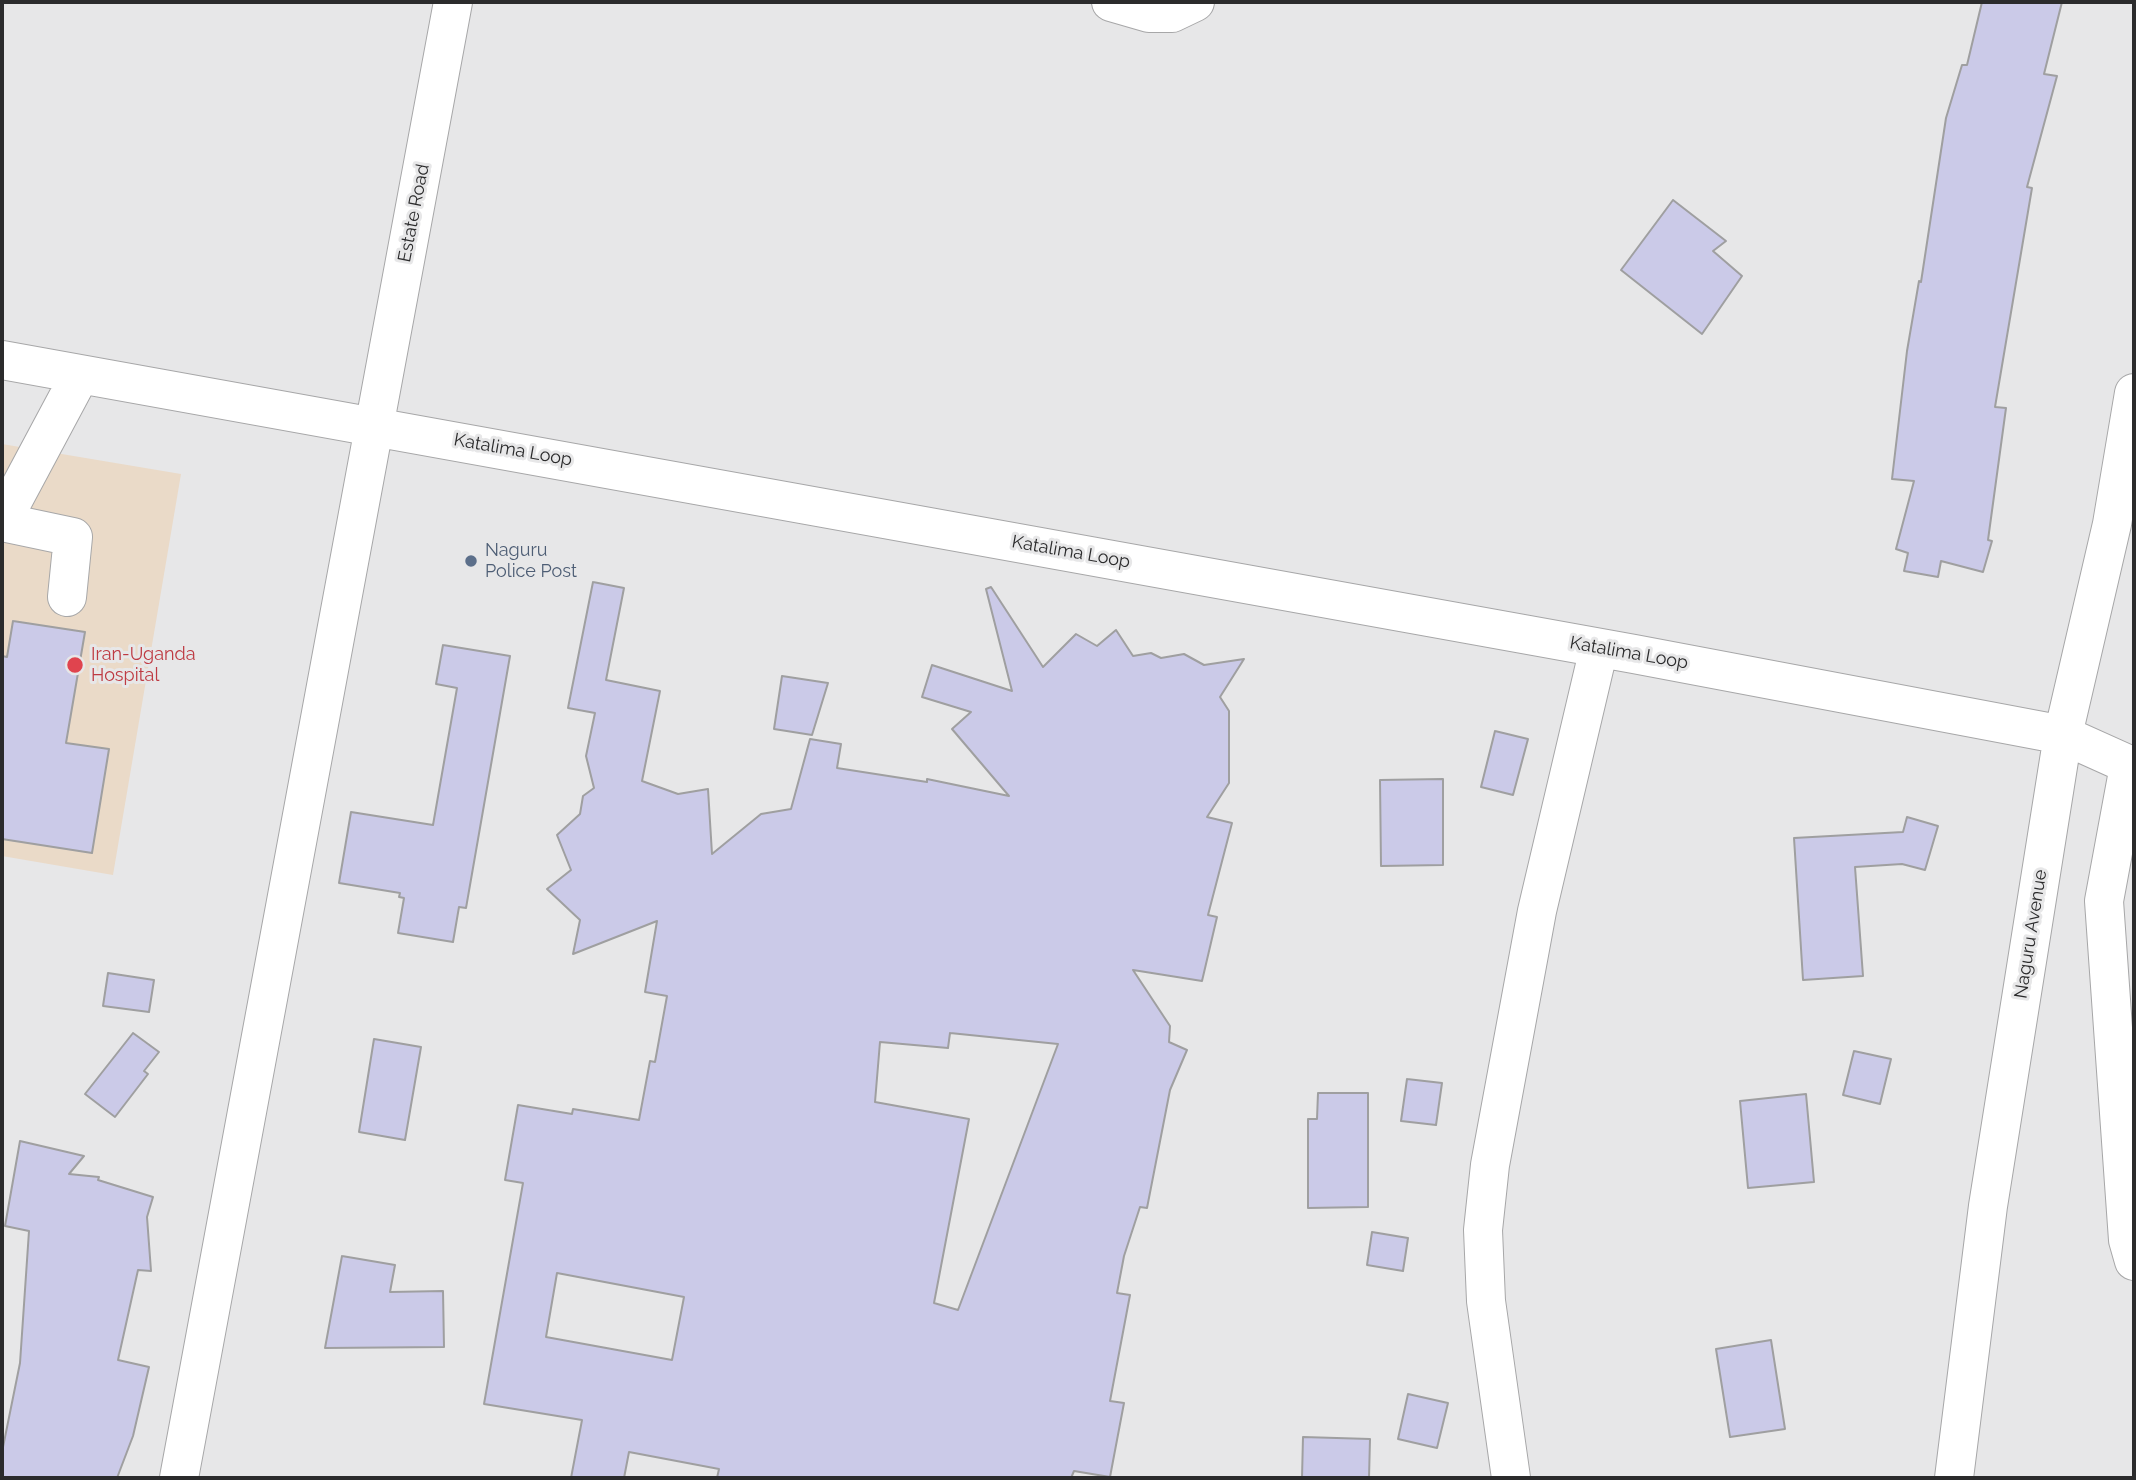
<!DOCTYPE html>
<html>
<head>
<meta charset="utf-8">
<style>
  body { margin:0 }
  #map { position:relative; width:2136px; height:1480px; overflow:hidden; background:#e7e7e8; font-family:Raleway,sans-serif }
  canvas { display:block }
  .frame { position:absolute; inset:0; border:4px solid #2b2b2c; pointer-events:none }
</style>
</head>
<body>
<div id="map">
<canvas width="2136" height="1480"></canvas>
<div class="frame"></div>
</div>
<script>
const ctx = document.querySelector('canvas').getContext('2d');
ctx.lineJoin = 'round';
function fill(path, color) { ctx.fillStyle = color; ctx.fill(path, 'evenodd'); }
const shape = rows => new Path2D(rows.map(r => 'M' + r).join(''));
function trace(path, color, width, dash) { ctx.strokeStyle = color; ctx.lineWidth = width; ctx.lineCap = dash ? 'butt' : 'round'; ctx.setLineDash(dash || []); ctx.stroke(path); }
function drawText(font, color, halo, rows, align = 'center') {
  ctx.font = font + ' Raleway,sans-serif'; ctx.lineWidth = 6; ctx.setLineDash([]); ctx.textBaseline = 'middle'; ctx.strokeStyle = halo; ctx.fillStyle = color; for (const [text, x, y, turn = 0] of rows) {
    ctx.save(); ctx.translate(x, y); ctx.rotate((+turn || 0) * Math.PI / 180); ctx.textAlign = isNaN(turn) ? turn : align; if (halo) ctx.strokeText(text, 0, 0); ctx.fillText(text, 0, 0); ctx.restore();
  }
}
const medical = shape([
  [2,444,181,474,113,875,2,856]
]);
const building = shape([
  [1982,2,2062,2,2044,74,2057,76,2027,187,2032,188,1995,407,2006,408,1988,540,1992,541,1983,572,1941,561,1938,577,1904,571,1908,553,1896,549,1914,481,1892,479,1907,351,1919,281,1921,282,1946,118,1962,65,1967,65,1982,2],
  [1673,200,1726,241,1713,251,1742,276,1702,334,1621,270,1673,200],
  [593,582,624,588,606,680,660,691,642,781,678,794,708,789,712,854,761,814,791,809,810,739,841,744,837,768,927,782,927,779,1009,796,952,729,971,712,922,697,932,665,1012,691,986,589,991,587,1043,667,1076,634,1097,646,1116,630,1133,656,1151,653,1161,658,1184,654,1204,665,1244,659,1220,697,1229,711,1229,783,1207,817,1232,823,1208,915,1217,917,1202,981,1133,970,1170,1026,1169,1042,1187,1050,1170,1090,1147,1208,1140,1207,1124,1256,1117,1293,1130,1295,1110,1401,1124,1403,1110,1477,1074,1471,1071,1478,717,1478,719,1469,629,1452,624,1478,571,1478,582,1420,484,1404,523,1183,505,1180,518,1105,572,1114,573,1109,639,1120,650,1061,655,1062,667,996,645,992,657,921,573,954,580,920,547,889,571,870,557,835,580,814,583,796,594,788,586,756,595,713,568,708,593,582],
  [950,1033,1058,1044,958,1310,934,1303,969,1119,875,1102,880,1042,948,1048,950,1033],
  [557,1273,684,1297,672,1360,546,1337,557,1273],
  [13,621,85,632,66,743,109,749,92,853,2,839,2,656,7,657,13,621],
  [443,645,510,656,466,908,459,907,453,942,398,933,404,898,399,897,400,893,339,883,351,812,433,825,457,688,436,684,443,645],
  [782,676,828,683,812,735,774,729,782,676],
  [1495,731,1528,739,1513,795,1481,787,1495,731],
  [1443,779,1443,865,1381,866,1380,780,1443,779],
  [1907,817,1938,826,1925,870,1902,864,1855,867,1863,976,1803,980,1794,838,1903,832,1907,817],
  [108,973,154,980,149,1012,103,1006,108,973],
  [133,1033,159,1052,144,1071,148,1074,115,1117,85,1094,133,1033],
  [374,1039,421,1047,405,1140,359,1132,374,1039],
  [1854,1051,1891,1059,1880,1104,1843,1095,1854,1051],
  [1407,1079,1442,1083,1436,1125,1401,1121,1407,1079],
  [1318,1093,1368,1093,1368,1207,1308,1208,1308,1119,1317,1119,1318,1093],
  [1806,1094,1814,1182,1748,1188,1740,1101,1806,1094],
  [20,1141,84,1156,69,1174,99,1177,98,1180,153,1197,147,1217,151,1271,138,1270,118,1360,149,1367,133,1436,117,1478,2,1478,2,1452,20,1363,29,1231,5,1226,20,1141],
  [1372,1232,1408,1238,1403,1271,1367,1265,1372,1232],
  [342,1256,395,1265,390,1292,443,1291,444,1347,325,1348,342,1256],
  [1771,1340,1785,1429,1730,1437,1716,1349,1771,1340],
  [1408,1394,1448,1403,1437,1448,1398,1439,1408,1394],
  [1303,1437,1370,1439,1369,1478,1302,1478,1303,1437]
]);
const minor = shape([
  [1111,2,1149,13,1172,13,1195,2],
  [2,360,1634,654,2063,735,2134,767],
  [2,521,80,375],
  [2,522,73,537,67,597],
  [2129,766,2104,901,2128,1240,2134,1261],
  [179,1478,453,2],
  [1511,1478,1486,1301,1483,1230,1490,1165,1537,911,1599,648],
  [1954,1478,1988,1206,2063,735,2112,524,2134,393]
]);
const markers = [
  [471,561,7,"#5c6f8a"],
  [75,665,9,"#e0444e"]
];
const streetNames = [
  ["Estate Road",414,213,-79],
  ["Katalima Loop",513,450,10],
  ["Katalima Loop",1071,552,10],
  ["Katalima Loop",1629,653,10],
  ["Naguru Avenue",2031,934,-81]
];
const serviceNames = [
  ["Naguru",485,551],
  ["Police Post",485,572]
];
const healthNames = [
  ["Iran-Uganda",91,655],
  ["Hospital",91,676]
];
fill(medical, '#eadac8');
fill(building, '#cbcae8');
trace(building, '#9f9fa0', 2);
trace(minor, '#a7a7a8', 40);
trace(minor, '#fff', 38);
for (const [x, y, r, color] of markers) { const dot = new Path2D(); dot.arc(x, y, r, 0, 2 * Math.PI); ctx.fillStyle = color; ctx.fill(dot); trace(dot, '#e7e7e8', 2.5); }
drawText('18px', '#2b2b2c', '#e7e7e8', streetNames);
drawText('18px', '#4e5e75', '#e7e7e8', serviceNames, 'left');
drawText('18px', '#be3a42', '#e7e7e8', healthNames, 'left');
</script>
</body>
</html>
